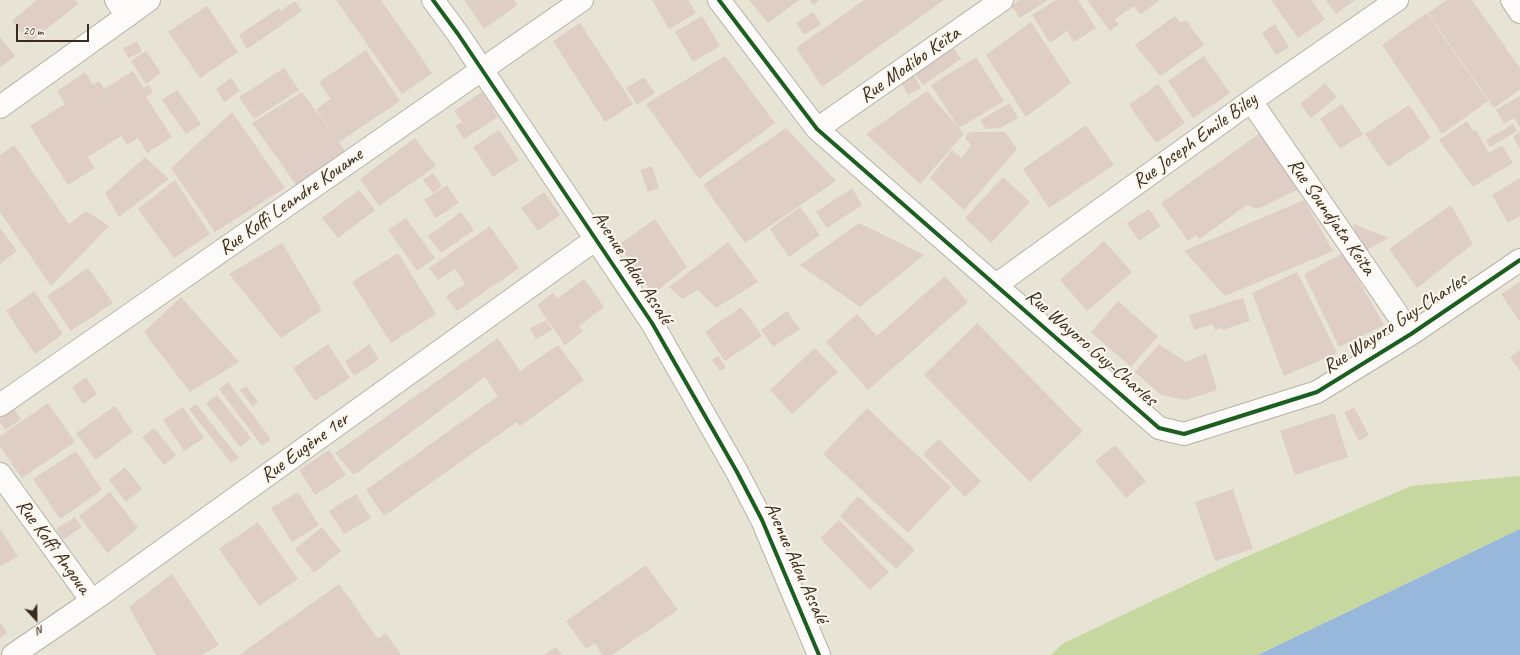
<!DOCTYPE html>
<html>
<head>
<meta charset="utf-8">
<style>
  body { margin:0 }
  #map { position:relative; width:1520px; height:655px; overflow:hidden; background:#e8e4d5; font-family:Caveat,sans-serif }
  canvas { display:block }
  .north { position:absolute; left:16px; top:599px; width:40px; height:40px; -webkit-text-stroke:3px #fbf7ec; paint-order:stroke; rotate:158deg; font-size:11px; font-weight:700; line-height:16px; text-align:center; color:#3b2a1e }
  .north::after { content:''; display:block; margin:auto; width:14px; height:18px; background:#3b2a1e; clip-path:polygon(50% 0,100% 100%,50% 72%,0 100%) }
  .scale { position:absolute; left:16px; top:24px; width:73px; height:18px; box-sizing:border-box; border:2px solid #3b2a1e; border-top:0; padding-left:5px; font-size:12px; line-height:14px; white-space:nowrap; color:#3b2a1e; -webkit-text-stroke:3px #fbf7ec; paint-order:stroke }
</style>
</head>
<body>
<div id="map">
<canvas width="1520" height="655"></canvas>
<div class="north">N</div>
<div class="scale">20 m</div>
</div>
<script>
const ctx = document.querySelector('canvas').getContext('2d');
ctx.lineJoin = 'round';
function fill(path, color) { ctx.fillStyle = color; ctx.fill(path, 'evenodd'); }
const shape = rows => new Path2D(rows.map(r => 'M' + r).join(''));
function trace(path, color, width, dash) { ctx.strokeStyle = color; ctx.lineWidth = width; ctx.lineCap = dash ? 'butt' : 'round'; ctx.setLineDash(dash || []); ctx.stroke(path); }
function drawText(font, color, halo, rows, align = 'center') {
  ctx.font = font + ' Caveat,sans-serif'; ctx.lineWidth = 4; ctx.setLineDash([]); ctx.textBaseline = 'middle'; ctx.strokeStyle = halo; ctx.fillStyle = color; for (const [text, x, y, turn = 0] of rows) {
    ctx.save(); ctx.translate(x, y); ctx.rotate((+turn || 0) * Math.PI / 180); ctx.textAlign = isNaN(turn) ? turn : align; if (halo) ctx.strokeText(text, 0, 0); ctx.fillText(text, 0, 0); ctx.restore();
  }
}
const green = shape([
  [1520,476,1520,529,1258,655,1051,655,1062,644,1234,562,1411,486]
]);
const water = shape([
  [1520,529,1520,655,1258,655]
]);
const building = shape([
  [37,0,75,0,78,4,29,43,12,21],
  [336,0,381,0,432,73,402,94],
  [464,0,514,0,517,5,484,29],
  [652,0,688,0,696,13,669,29],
  [749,0,799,0,768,23],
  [810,0,820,0,813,5],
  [864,0,944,0,822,87,796,48],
  [1020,0,1048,0,1020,18,1011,6],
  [1056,0,1078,0,1096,28,1074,42,1067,31,1050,43,1032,15],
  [1087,0,1160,0,1140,15,1134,6,1115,19,1119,24,1110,31],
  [1271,0,1311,0,1325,19,1298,38],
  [1326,0,1355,0,1336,14],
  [1447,0,1472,0,1520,68,1520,90,1494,108,1428,13],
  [295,1,302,11,247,49,239,35,279,8,281,11],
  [207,6,238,52,200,78,168,32],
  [813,12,821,24,804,35,796,23],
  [1427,13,1488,101,1442,134,1382,45],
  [702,16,720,46,693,62,675,32],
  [1175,16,1181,23,1186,20,1204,45,1160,76,1135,45],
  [1031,22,1071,83,1026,117,986,55],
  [580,23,633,104,605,122,553,41],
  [1275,24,1289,47,1276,55,1262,33],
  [0,37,15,56,0,68],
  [137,41,142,52,128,58,123,48],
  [952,46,961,59,923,85,914,72],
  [366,50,400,101,339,142,348,156,299,189,252,123,302,92,335,137,316,109,331,99,319,82],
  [146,51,161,73,146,84,131,61],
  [725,56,775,123,699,179,646,104],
  [1204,56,1230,93,1193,118,1168,81],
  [976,57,1004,101,959,128,931,85],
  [284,68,299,90,254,119,239,97],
  [133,71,144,88,149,85,153,92,146,97,172,137,147,153,138,138,127,145,121,136,88,157,95,168,68,185,30,126,65,104,57,91,85,72,93,85,99,81,104,89],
  [914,75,921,88,908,95,901,82],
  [644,77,655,93,637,105,626,88],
  [231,78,240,91,224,102,216,89],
  [1325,83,1337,97,1311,118,1300,104],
  [1158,84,1185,123,1156,143,1129,105],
  [177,90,201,124,186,134,162,100],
  [927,91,964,134,920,184,866,134],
  [482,92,498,117,464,139,455,126,462,122,454,111],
  [1520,96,1520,127,1514,118,1504,124,1496,110],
  [1010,103,1018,118,1000,128,986,129,980,120],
  [1342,104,1363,134,1340,149,1320,119],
  [1409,105,1431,138,1388,167,1365,134],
  [232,112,285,188,215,232,171,168],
  [1467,121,1473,131,1476,130,1489,153,1502,145,1513,163,1473,187,1439,140],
  [1513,124,1517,131,1490,147,1486,140],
  [1086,125,1114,165,1049,208,1023,169],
  [786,128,836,181,745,243,703,185],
  [499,130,519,160,493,177,473,147],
  [970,132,1005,132,1017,149,964,210,930,178,952,150,962,158,971,145,965,138],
  [1520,132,1520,149,1513,137],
  [1259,134,1301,188,1257,209,1247,205,1199,239,1196,235,1188,241,1161,203],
  [415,138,436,166,379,206,360,179],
  [14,145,69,224,86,211,109,226,51,286,0,212,0,155],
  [145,157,169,179,119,217,105,193],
  [652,166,659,188,648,192,640,170],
  [433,173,442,186,433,193,423,180],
  [1003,177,1030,202,991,243,965,218],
  [1520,178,1520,216,1508,223,1492,195],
  [175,180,210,234,174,258,138,209],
  [447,185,459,203,436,218,424,200],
  [852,188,862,205,827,228,816,212],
  [359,190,375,210,338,238,322,218],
  [544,192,560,215,538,231,521,208],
  [1304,200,1333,251,1225,296,1184,251],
  [1451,205,1473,244,1417,288,1389,249],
  [800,207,820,235,789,257,770,229],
  [1149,209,1161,226,1139,241,1127,223],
  [461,212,474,230,441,253,428,236],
  [406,218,435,258,417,271,388,230],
  [655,219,687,267,653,294,619,245],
  [859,223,924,255,860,307,800,265],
  [1353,224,1389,238,1362,252],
  [490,226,519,268,457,311,446,296,465,284,455,269,438,280,429,268],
  [0,228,17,251,0,264],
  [1104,241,1132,272,1087,311,1060,280],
  [728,242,758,282,716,308,698,290,682,299,669,287],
  [282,243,322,310,281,338,229,274],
  [398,253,436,314,391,343,352,282],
  [1343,253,1384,325,1339,347,1304,274],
  [88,268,113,303,71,331,47,296],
  [1297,272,1337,353,1284,376,1252,293],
  [945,276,968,302,868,390,826,342,857,314,877,336],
  [584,279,604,307,579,326,583,331,565,345,537,305,553,293,557,299],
  [1520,282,1520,322,1501,294],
  [34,291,63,334,35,354,6,311],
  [181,297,239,362,190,392,144,332],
  [1243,298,1250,321,1222,330,1221,328,1215,330,1213,324,1194,330,1189,315],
  [1118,301,1158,336,1131,367,1091,332],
  [741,307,762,336,725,361,705,332],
  [787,311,800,329,773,347,761,330],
  [547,320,552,330,536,339,530,328],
  [977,323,1083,431,1030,482,924,375],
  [498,338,520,371,558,345,584,380,520,426,517,422,384,516,366,490,498,396,485,377,354,475,335,453],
  [328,344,350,378,315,401,293,368],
  [369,344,379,359,354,376,345,361],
  [1159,344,1186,362,1206,353,1217,390,1186,400,1161,395,1135,372],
  [815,348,838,372,792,414,770,390],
  [1520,350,1520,371,1510,357],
  [718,356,726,368,720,371,712,360],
  [86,377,97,394,83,404,72,387],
  [228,382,271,439,262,446,219,389],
  [246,386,258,402,253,407,240,390],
  [217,395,251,438,240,447,206,403],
  [48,403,75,442,22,478,0,447,0,436],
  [196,404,239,458,231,463,189,409],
  [115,406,133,432,95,460,76,433],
  [183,407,204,438,184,451,163,420],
  [1354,407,1369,435,1359,441,1344,412],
  [867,408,951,487,908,533,823,454],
  [14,409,21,419,5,430,0,422,0,418],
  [1334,413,1348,457,1295,475,1280,431],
  [154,428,176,455,164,465,142,437],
  [939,439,981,481,965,497,923,454],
  [1115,445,1146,481,1126,498,1095,461],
  [329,450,346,475,315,495,299,470],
  [76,451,102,490,60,519,33,479],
  [125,467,142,489,126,502,109,480],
  [1233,489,1253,549,1215,561,1195,502],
  [110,492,138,528,107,553,79,516],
  [298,492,319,525,292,542,271,508],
  [356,494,371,518,344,534,329,511],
  [858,496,915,550,896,569,840,516],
  [75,517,82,527,63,540,56,529],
  [839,520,889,572,870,590,820,538],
  [258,522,298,579,259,606,219,549],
  [322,527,341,551,314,573,295,549],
  [0,529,18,556,0,567],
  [646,565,678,610,612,655,602,655,595,643,586,649,566,621],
  [172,574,219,645,202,655,156,655,129,607],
  [339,584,378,639,386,633,401,655,239,655],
  [0,622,7,633,0,638],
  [556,647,562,655,544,655]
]);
const minor = shape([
  [116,0,127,16],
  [719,0,817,129,1159,428,1184,434,1317,392,1411,334,1520,260],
  [1512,0,1520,12],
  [1251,101,1411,334],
  [817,129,1002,0],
  [996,285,1251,101,1397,0],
  [0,405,582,0],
  [0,474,92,601],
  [13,655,92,601,596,239]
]);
const tertiary = shape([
  [433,0,458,34,652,323,737,472,762,520,819,655],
  [0,107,149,0]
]);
const cycleway = shape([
  [433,0,458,34,652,323,737,472,762,520,819,655],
  [719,0,817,129,1159,428,1184,434,1317,392,1411,334,1520,260]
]);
const streetNames = [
  ["Rue Modibo Keïta",910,65,-35],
  ["Rue Joseph Emile Biley",1195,141,-36],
  ["Rue Koffi Leandre Kouame",291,202,-35],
  ["Rue Soundjata Keïta",1331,217,55],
  ["Avenue Adou Assalé",632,268,57],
  ["Rue Wayoro Guy-Charles",1395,324,-33],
  ["Rue Wayoro Guy-Charles",1091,348,41],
  ["Rue Eugène 1er",305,448,-36],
  ["Rue Koffi Angoua",53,547,54],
  ["Avenue Adou Assalé",796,563,66]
];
fill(green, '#c6d7a0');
fill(water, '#97b7db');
fill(building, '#decec5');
trace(minor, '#b5b1a6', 24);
trace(tertiary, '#b5b1a6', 24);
trace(minor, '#fcfbf9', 22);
trace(tertiary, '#fcfbf9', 22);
trace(cycleway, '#1b5e20', 4);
drawText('20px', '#3b2a1e', '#fbf7ec', streetNames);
</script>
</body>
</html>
